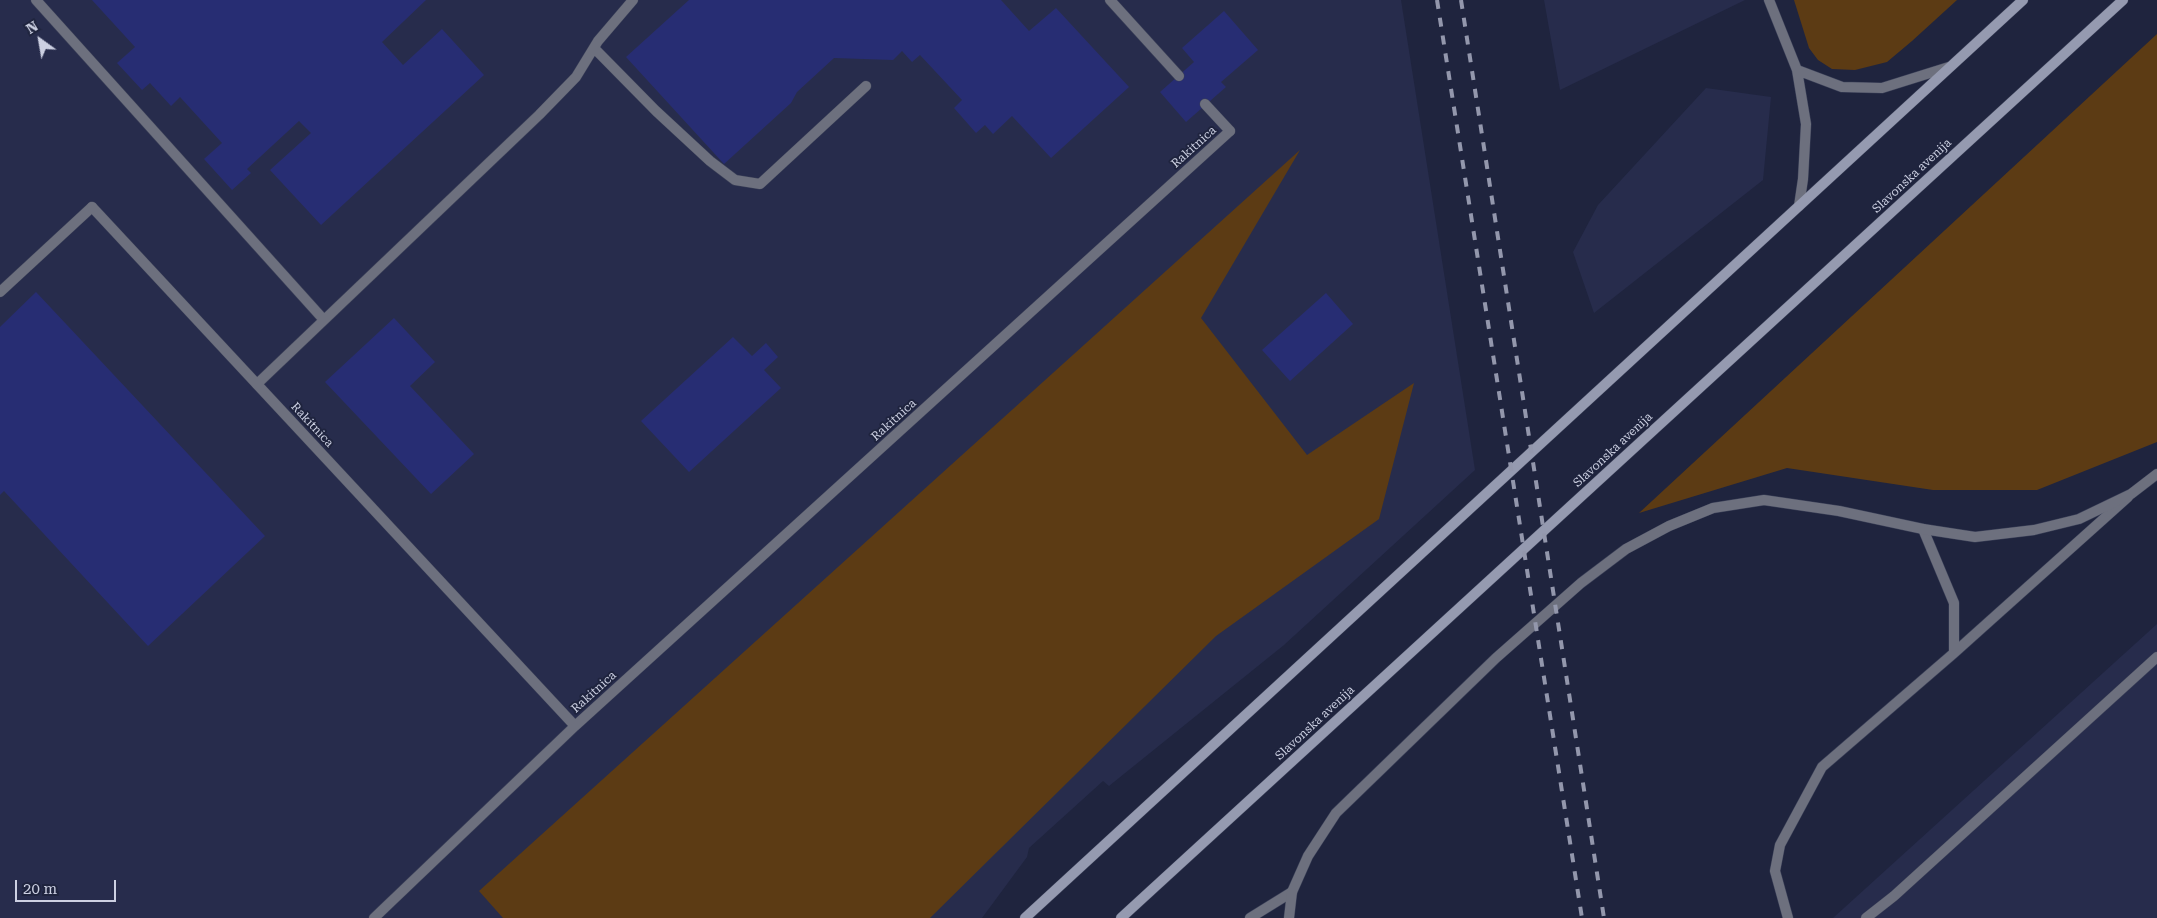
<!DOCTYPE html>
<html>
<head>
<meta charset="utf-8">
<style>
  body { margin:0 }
  #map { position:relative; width:2157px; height:918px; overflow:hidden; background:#1f243e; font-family:"Roboto Serif",serif }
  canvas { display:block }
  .north { position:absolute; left:15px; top:15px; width:50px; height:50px; -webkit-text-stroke:4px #1f243e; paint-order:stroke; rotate:328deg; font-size:14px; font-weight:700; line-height:20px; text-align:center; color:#ccd0e2 }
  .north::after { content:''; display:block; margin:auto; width:18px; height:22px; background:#ccd0e2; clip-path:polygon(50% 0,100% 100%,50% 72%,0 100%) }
  .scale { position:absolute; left:15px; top:880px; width:101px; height:22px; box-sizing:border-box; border:2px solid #ccd0e2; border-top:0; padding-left:6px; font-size:15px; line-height:18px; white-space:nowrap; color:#ccd0e2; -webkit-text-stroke:4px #1f243e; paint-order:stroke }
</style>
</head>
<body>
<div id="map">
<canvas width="2157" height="918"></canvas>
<div class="north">N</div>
<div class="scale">20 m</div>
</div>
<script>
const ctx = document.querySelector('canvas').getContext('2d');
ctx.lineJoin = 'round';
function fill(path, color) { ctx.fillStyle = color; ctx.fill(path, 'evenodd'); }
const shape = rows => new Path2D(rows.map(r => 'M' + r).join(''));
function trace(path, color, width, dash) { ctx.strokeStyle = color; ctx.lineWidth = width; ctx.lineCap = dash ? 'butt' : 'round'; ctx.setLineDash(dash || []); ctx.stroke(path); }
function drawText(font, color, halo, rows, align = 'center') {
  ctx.font = font + ' "Roboto Serif",serif'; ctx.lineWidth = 4; ctx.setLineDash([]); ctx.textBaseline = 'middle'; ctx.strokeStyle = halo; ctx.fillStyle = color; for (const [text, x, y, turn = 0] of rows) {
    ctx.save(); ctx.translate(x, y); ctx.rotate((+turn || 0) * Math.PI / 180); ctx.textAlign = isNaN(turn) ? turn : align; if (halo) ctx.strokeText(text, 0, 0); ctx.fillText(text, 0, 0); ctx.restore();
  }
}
const built = shape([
  [0,0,1401,0,1475,470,1284,645,1109,786,1103,781,1029,848,1027,857,982,918,0,918],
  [1544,0,1745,0,1560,90],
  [1706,88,1771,97,1763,180,1594,313,1573,252,1598,205],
  [2157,624,2157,918,1833,918]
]);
const green = shape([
  [1794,0,1957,0,1912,41,1887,62,1855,70,1832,69,1818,60,1809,48],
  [2157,34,2157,442,2037,490,1933,490,1787,468,1639,513],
  [1300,150,1201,318,1307,455,1414,383,1379,519,1216,636,930,918,503,918,479,891]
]);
const building = shape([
  [92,0,426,0,382,42,403,65,442,29,484,75,321,225,270,170,311,133,299,121,247,169,251,173,232,190,204,159,222,143,180,97,171,106,150,83,142,90,117,63,135,47],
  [689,0,1001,0,1029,31,1056,8,1129,87,1051,158,1012,116,993,134,985,125,976,133,954,108,962,100,920,55,912,62,902,51,893,60,834,58,797,92,791,103,724,164,626,57],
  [1224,11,1258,50,1221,82,1226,87,1186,122,1160,92,1194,62,1182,48],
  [36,292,265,536,148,646,4,491,0,495,0,327],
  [1326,293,1353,324,1290,381,1262,350],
  [394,318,435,362,410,386,474,454,431,494,325,382],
  [733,337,752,356,766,343,778,357,764,370,781,388,689,472,641,421]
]);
const service = shape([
  [36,0,324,320],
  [1110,0,1179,76],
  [594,48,656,111,710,161,735,180,760,184,866,86],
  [1205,104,1230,131],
  [0,292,92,207],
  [257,384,539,115,576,77,598,41,633,0],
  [1923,529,1954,603,1954,653],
  [1250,918,1292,892],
  [1788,918,1775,871,1780,845,1822,767,1954,653,2128,497],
  [1866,918,1894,896,2157,657]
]);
const minor = shape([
  [1769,0,1797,70,1806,124,1803,179,1799,206],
  [1797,70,1842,87,1882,88,1949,67],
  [92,207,575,726],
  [374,918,575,726,1230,131]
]);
const tertiary = shape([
  [1289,918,1292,892,1308,856,1336,813,1496,658,1581,583,1626,549,1669,526,1713,508,1764,500,1839,511,1923,529,1975,537,2034,530,2079,519,2131,494,2157,474]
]);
const secondary = shape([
  [1025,918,2023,0],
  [1121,918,2123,0]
]);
const rail = shape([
  [1437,0,1582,918],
  [1461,0,1604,918]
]);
const streetNames = [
  ["Rakitnica",1194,147,-42],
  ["Slavonska avenija",1912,176,-43],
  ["Rakitnica",894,420,-42],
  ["Rakitnica",312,425,47],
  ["Slavonska avenija",1613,450,-43],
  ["Rakitnica",594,692,-42],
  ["Slavonska avenija",1315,723,-43]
];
fill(built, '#272c4c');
fill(green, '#5c3b14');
fill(building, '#272d73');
trace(service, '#3b4058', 11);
trace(minor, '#3b4058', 11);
trace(tertiary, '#3b4058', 11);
trace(secondary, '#3b4058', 11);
trace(service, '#6d707e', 10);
trace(minor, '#6d707e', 10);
trace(tertiary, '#6d707e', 10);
trace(secondary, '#959ab0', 10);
trace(rail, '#9397ac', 4, [9, 9]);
drawText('12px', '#ccd0e2', '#1f243e', streetNames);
</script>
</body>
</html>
